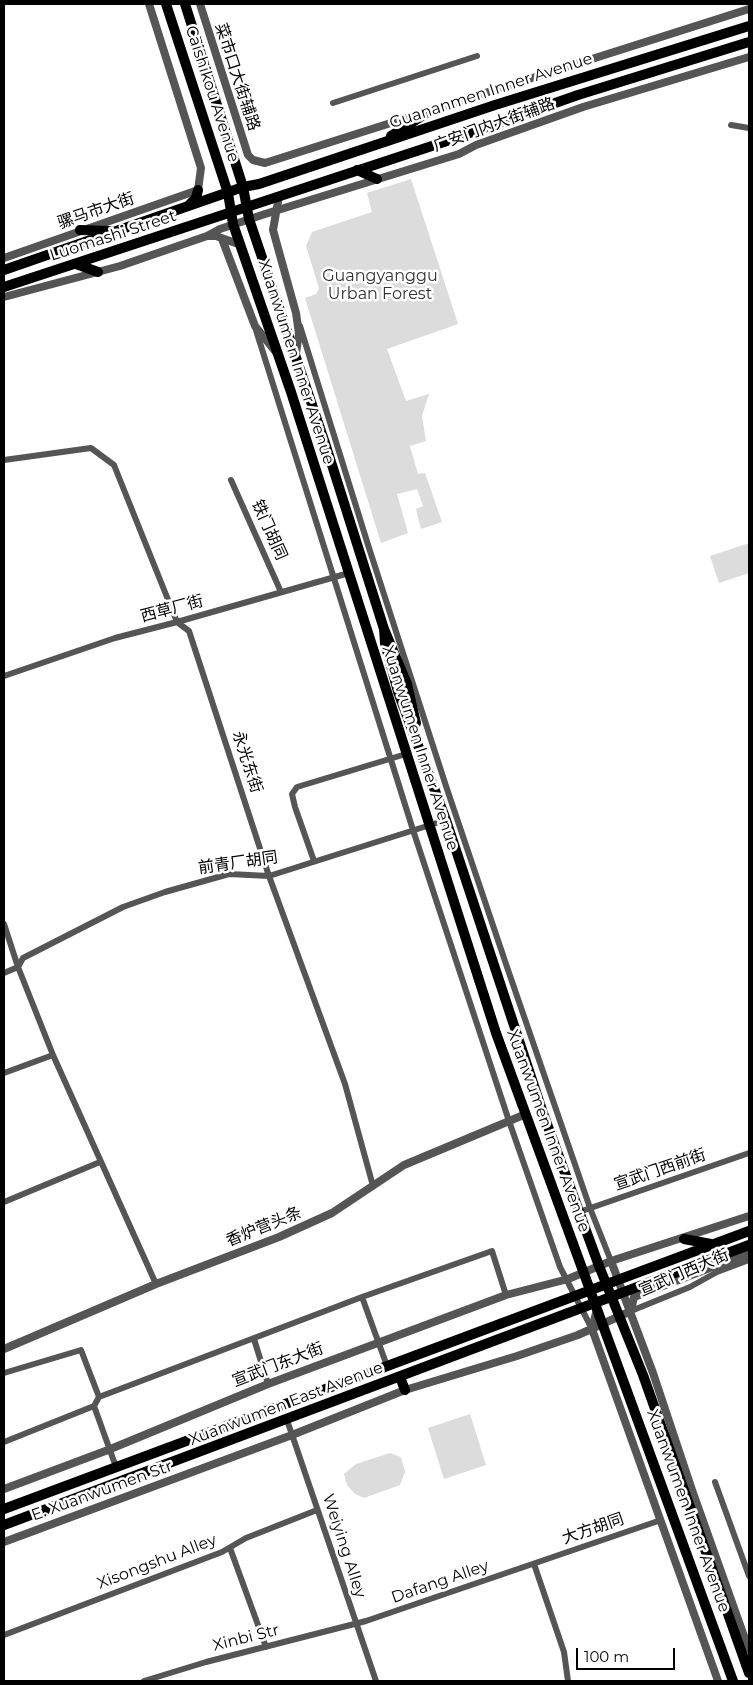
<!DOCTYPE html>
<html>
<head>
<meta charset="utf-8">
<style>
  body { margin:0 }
  #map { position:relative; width:753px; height:1685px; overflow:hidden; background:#fff; font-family:Montserrat,sans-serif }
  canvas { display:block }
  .frame { position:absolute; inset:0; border:5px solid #000; pointer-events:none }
  .scale { position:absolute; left:576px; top:1648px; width:99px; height:22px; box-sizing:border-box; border:2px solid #000; border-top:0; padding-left:6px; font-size:15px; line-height:18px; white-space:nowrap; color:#000; -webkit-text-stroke:4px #fff; paint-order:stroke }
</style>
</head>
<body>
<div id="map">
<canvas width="753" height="1685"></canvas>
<div class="frame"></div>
<div class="scale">100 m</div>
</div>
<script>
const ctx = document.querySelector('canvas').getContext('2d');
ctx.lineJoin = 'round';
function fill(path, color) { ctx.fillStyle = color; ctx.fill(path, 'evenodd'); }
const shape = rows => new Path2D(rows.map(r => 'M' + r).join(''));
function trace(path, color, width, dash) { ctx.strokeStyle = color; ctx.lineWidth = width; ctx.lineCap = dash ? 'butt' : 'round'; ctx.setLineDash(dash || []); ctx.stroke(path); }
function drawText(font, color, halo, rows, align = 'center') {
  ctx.font = font + ' Montserrat,"Noto Sans SC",sans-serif'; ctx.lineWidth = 5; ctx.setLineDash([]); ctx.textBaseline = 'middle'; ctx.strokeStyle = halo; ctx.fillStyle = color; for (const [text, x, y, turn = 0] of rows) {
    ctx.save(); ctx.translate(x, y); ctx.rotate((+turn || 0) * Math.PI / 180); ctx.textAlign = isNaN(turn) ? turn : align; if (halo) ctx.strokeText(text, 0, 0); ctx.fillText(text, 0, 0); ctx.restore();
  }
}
const green = shape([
  [411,179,458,324,387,349,406,401,429,394,422,416,426,441,410,446,418,474,425,473,442,522,421,529,416,509,423,506,417,489,397,494,408,533,381,543,305,298,316,294,319,288,306,246,312,232,372,212,367,193],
  [749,543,749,573,719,583,710,556],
  [470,1414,486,1465,444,1479,428,1428],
  [390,1453,401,1457,405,1472,400,1485,364,1498,355,1494,347,1485,344,1474,356,1464]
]);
const minor = shape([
  [333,103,477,56],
  [731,125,749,128],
  [300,326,369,548,446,786,507,967,590,1208,611,1261],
  [255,327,413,830,509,1121,560,1267,592,1329],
  [4,460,91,448,114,465,177,622,189,631,269,876,345,1084,373,1186],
  [231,480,281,592],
  [4,676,115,638,177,622,349,573],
  [314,861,295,807,292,794,297,787,406,754],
  [4,924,18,967,53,1055],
  [4,973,18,967,23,958,123,907,165,892,229,874,269,876,446,820],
  [4,1073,53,1055,156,1284],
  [4,1202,100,1162],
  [579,1212,749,1153],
  [362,1297,387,1366],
  [631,1311,690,1287,717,1272,749,1260],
  [254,1339,268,1384],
  [4,1373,81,1350,99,1397],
  [94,1406,116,1467],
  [287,1420,376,1681],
  [4,1442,94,1406,99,1397,362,1297,492,1251,506,1295],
  [715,1482,749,1576],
  [230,1548,266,1647],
  [534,1564,564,1652,568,1681],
  [4,1635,222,1552,246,1538,317,1510],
  [144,1681,206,1662,366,1621,661,1520]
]);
const tertiary = shape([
  [200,4,248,155,253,160,265,163,749,9],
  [279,196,273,230,296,313,299,334,296,353],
  [207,236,220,229,265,214,459,154,476,145,583,107,749,57],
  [222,239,255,326,275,351],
  [4,258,198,190,201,168,149,4],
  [4,297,120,266,207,236,216,236,241,245],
  [611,1261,653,1373,692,1490,749,1650],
  [634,1297,749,1253],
  [597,1309,592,1329,718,1681],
  [4,1349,156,1284,279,1237,332,1213,404,1165,526,1114],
  [4,1489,108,1450,268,1384,506,1295,568,1279,611,1261,749,1216],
  [4,1542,292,1435,405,1390,517,1356,578,1335,631,1311,634,1297]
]);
const primary = shape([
  [166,4,228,193,233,224,291,392,496,1033,733,1681],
  [185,4,243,187,249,219,325,443,384,629,407,684,416,723],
  [391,136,428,112],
  [357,170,377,179],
  [188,206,196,198,198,190],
  [80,230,110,231],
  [76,264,98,272],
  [4,270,243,187,259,184,495,105,749,26],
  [4,287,444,142,578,95,749,42],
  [384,629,385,643,398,692,446,820,543,1113,599,1266,643,1375,749,1673],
  [684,1239,711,1244],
  [400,1377,405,1390],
  [4,1509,749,1231],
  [4,1525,749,1245]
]);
const streetNames = [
  ["菜市口大街辅路",237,77,72],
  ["Guananmen Inner Avenue",491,91,-18],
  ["Caishikou Avenue",212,94,72],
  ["广安门内大街辅路",494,125,-20],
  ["骡马市大街",96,211,-19],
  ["Luomashi Street",113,236,-18],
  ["Xuanwumen Inner Avenue",296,362,72],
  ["铁门胡同",269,530,66],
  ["西草厂街",172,609,-15],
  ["Xuanwumen Inner Avenue",420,748,72],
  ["永光东街",247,762,72],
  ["前青厂胡同",238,863,-8],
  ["Xuanwumen Inner Avenue",548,1131,70],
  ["宣武门西前街",660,1170,-19],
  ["香炉营头条",264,1227,-22],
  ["宣武门西大街",684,1273,-23],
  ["宣武门东大街",278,1365,-21],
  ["Xuanwumen East Avenue",286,1404,-21],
  ["E. Xuanwumen Str",102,1491,-20],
  ["Xuanwumen Inner Avenue",688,1511,70],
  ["大方胡同",593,1529,-19],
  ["Weiying Alley",344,1546,72],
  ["Xisongshu Alley",157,1562,-21],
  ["Dafang Alley",440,1582,-19],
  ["Xinbi Str",246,1638,-14]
];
const parkNames = [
  ["Guangyanggu",380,276],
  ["Urban Forest",380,294]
];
fill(green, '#dcdcdc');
trace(minor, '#555', 6);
trace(tertiary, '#555', 8);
trace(primary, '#000', 10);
drawText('16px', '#000', '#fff', streetNames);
drawText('16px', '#333', '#fff', parkNames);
</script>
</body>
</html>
